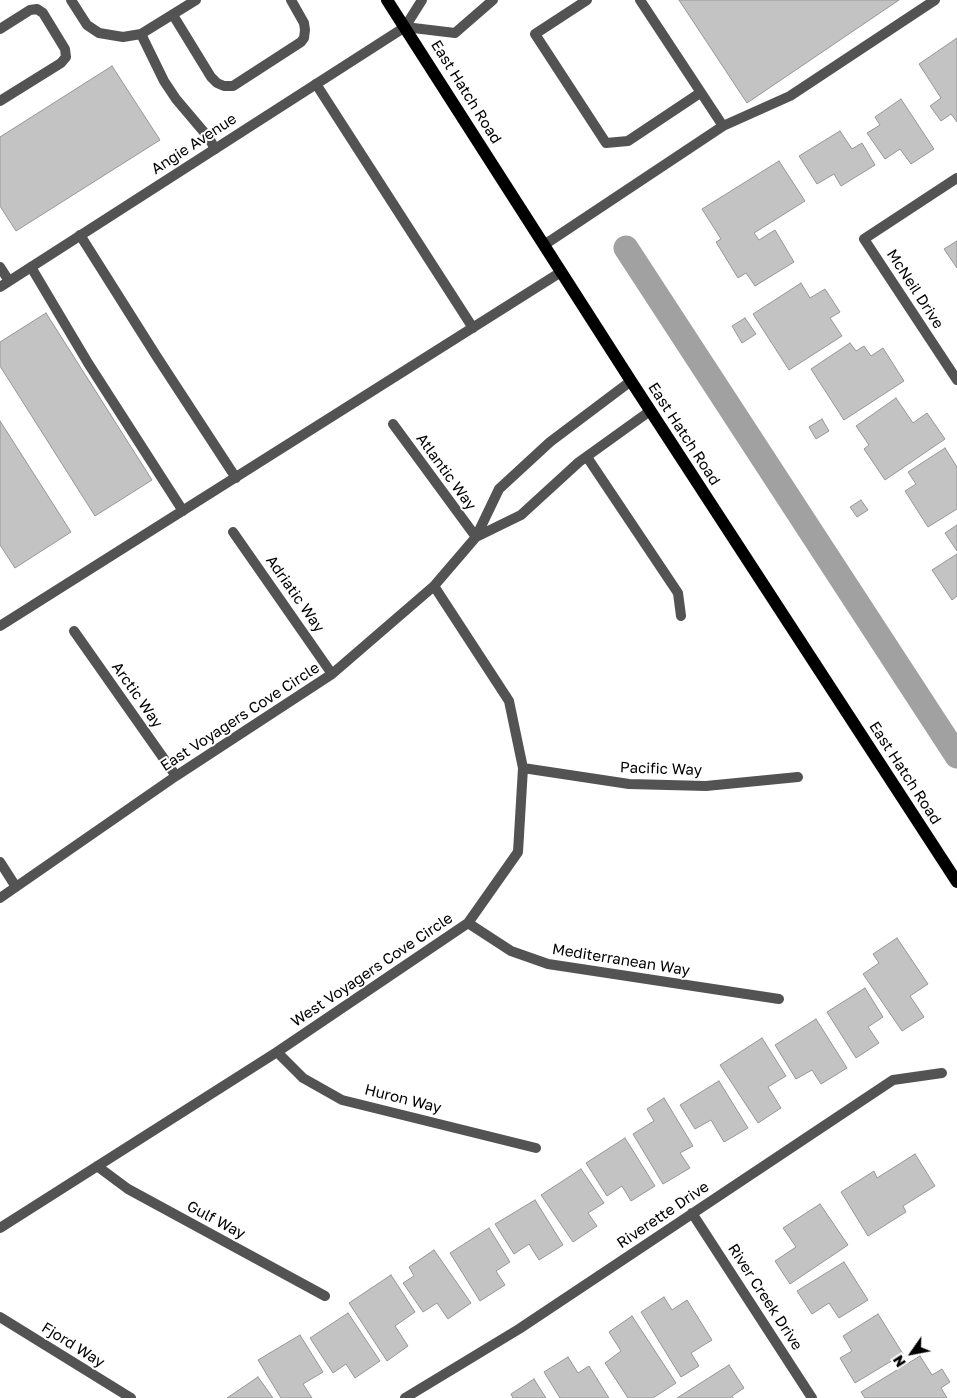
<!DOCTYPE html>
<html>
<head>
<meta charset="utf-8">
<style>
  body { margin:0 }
  #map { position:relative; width:957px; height:1398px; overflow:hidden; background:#fff; font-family:"Golos Text",sans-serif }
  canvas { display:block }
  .north { position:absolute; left:887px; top:1328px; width:50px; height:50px; -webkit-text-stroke:4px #fff; paint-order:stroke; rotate:237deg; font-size:14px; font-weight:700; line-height:20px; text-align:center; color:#000 }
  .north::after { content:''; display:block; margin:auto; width:18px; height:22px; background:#000; clip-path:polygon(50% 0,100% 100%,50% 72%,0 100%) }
</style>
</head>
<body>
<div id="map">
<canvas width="957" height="1398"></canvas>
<div class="north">N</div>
</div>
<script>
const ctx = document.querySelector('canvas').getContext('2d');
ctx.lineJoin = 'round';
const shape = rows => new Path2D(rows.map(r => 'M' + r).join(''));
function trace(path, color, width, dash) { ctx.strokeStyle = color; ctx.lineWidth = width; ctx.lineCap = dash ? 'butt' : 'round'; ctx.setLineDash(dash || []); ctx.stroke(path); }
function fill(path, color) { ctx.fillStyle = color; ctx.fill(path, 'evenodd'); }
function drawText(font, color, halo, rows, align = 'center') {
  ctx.font = font + ' "Golos Text",sans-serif'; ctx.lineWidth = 4; ctx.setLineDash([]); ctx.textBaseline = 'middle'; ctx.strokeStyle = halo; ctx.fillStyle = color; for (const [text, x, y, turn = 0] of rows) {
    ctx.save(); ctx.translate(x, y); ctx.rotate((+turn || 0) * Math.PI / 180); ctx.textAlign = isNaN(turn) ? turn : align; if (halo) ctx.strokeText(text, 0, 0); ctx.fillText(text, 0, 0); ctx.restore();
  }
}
const canal = shape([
  [626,248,957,756]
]);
const building = shape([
  [679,0,899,0,747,103,679,0],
  [957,38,957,122,951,114,941,121,930,106,941,98,919,64,957,38],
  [112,66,160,140,16,231,0,206,0,137,112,66],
  [901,99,934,149,911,164,900,149,885,159,867,133,880,125,875,117,901,99],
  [840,131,852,149,862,143,875,165,841,186,834,174,817,184,799,156,840,131],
  [779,161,805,201,754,233,759,240,775,230,794,262,755,286,746,273,738,278,716,242,721,239,702,209,779,161],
  [957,241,957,268,944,249,957,241],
  [801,283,810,298,825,289,840,312,830,318,842,336,789,370,753,314,801,283],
  [46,313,152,480,95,516,0,366,0,342,46,313],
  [745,318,756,334,742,343,732,326,745,318],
  [850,343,856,351,864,346,871,356,883,348,904,381,844,420,811,369,850,343],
  [896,398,913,423,927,413,945,439,885,480,864,449,869,445,856,426,896,398],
  [822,419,829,431,816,439,809,427,822,419],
  [0,421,71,532,15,568,0,545,0,421],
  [945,448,957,467,957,509,928,527,905,491,916,484,908,472,945,448],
  [861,500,868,510,857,517,850,507,861,500],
  [957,525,957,551,945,533,957,525],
  [957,554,957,596,952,600,932,570,957,554],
  [897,938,928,984,910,996,924,1017,902,1031,863,974,879,963,873,954,897,938],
  [865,988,883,1017,868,1027,879,1043,856,1058,827,1012,865,988],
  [816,1019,847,1068,821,1084,812,1070,796,1079,775,1045,816,1019],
  [762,1038,786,1076,768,1087,781,1108,758,1123,720,1065,762,1038],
  [719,1081,748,1128,724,1142,711,1120,695,1129,680,1105,719,1081],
  [664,1098,693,1146,680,1153,690,1168,663,1184,633,1134,654,1121,647,1109,664,1098],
  [625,1138,655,1186,631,1201,622,1186,607,1196,586,1163,625,1138],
  [915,1154,935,1186,903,1206,906,1212,868,1236,841,1192,874,1171,877,1178,915,1154],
  [581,1169,604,1203,588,1213,597,1226,573,1242,541,1195,581,1169],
  [535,1200,563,1245,539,1260,529,1244,514,1254,495,1224,535,1200],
  [820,1204,848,1245,790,1284,775,1261,796,1247,783,1228,820,1204],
  [489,1228,510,1262,496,1271,505,1285,480,1301,450,1253,489,1228],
  [434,1250,471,1303,448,1319,437,1303,423,1312,403,1283,414,1276,409,1267,434,1250],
  [844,1262,868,1300,839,1318,829,1303,812,1314,797,1291,844,1262],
  [391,1275,415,1312,395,1326,408,1346,387,1361,349,1303,391,1275],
  [664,1297,672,1310,687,1300,712,1340,691,1353,699,1366,681,1377,641,1312,664,1297],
  [348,1313,380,1361,355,1378,346,1364,333,1373,310,1338,348,1313],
  [878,1314,903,1354,855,1383,840,1358,852,1351,843,1336,878,1314],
  [632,1316,676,1383,653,1398,628,1398,605,1363,621,1351,609,1332,632,1316],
  [300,1335,323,1372,303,1384,312,1398,281,1398,258,1360,300,1335],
  [920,1356,932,1375,942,1369,950,1382,941,1388,947,1398,865,1398,861,1392,920,1356],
  [568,1357,578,1373,589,1366,609,1398,560,1398,544,1372,568,1357],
  [729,1365,744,1388,732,1396,733,1398,677,1398,729,1365],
  [258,1377,273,1398,227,1398,258,1377],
  [534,1379,546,1398,513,1398,511,1394,534,1379]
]);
const lane = shape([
  [71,0,87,25,99,33,123,37,141,34,164,81,176,99,209,138,215,149],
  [422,0,405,27,455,33,493,0],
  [587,0,535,34,606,143,628,141,700,93],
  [640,0,723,126],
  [173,15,211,77,217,83,224,86,233,86,301,42,304,38,305,30,304,23,291,0],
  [0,29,30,10,37,9,43,13,65,49,66,57,61,63,0,101],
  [141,34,196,0],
  [316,84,473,328],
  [80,235,157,357,236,478],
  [544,245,723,126,790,96,935,0],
  [31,267,88,363,183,511],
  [0,626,561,272]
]);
const street = shape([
  [957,178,864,239,957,380],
  [0,267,9,281],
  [0,287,405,27],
  [393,424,476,537],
  [587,457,678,593,681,616],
  [233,532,332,674],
  [476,537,521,515,579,462,650,411],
  [74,631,176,776],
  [523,768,629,784,706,786,798,777],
  [0,862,16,887],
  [0,898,176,776,332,674,434,586,476,537,499,489,550,442,631,381],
  [468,923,511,951,548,964,779,999],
  [277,1052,303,1078,342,1100,536,1148],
  [97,1166,128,1189,325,1296],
  [692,1213,812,1398],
  [0,1228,277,1052,468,923,518,852,523,768,509,701,434,586],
  [0,1317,131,1398],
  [405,1398,519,1329,893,1080,942,1073]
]);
const primary = shape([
  [387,0,631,381,957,882]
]);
const streetNames = [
  ["East Hatch Road",466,92,58],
  ["Angie Avenue",194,144,-33],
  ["McNeil Drive",915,289,57],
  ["East Hatch Road",684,434,57],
  ["Atlantic Way",446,472,54],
  ["Adriatic Way",295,594,55],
  ["Arctic Way",137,695,55],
  ["East Voyagers Cove Circle",240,717,-33],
  ["Pacific Way",661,769,2],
  ["East Hatch Road",905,773,57],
  ["Mediterranean Way",621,960,9],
  ["West Voyagers Cove Circle",372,970,-34],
  ["Huron Way",403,1099,14],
  ["Riverette Drive",663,1215,-34],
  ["Gulf Way",216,1220,28],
  ["River Creek Drive",765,1297,57],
  ["Fjord Way",73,1345,32]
];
trace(canal, '#a1a1a1', 25);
fill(building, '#c3c3c3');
trace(building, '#979797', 1);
trace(lane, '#535353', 10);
trace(street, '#535353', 10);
trace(primary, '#000', 12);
drawText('15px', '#000', '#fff', streetNames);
</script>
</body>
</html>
